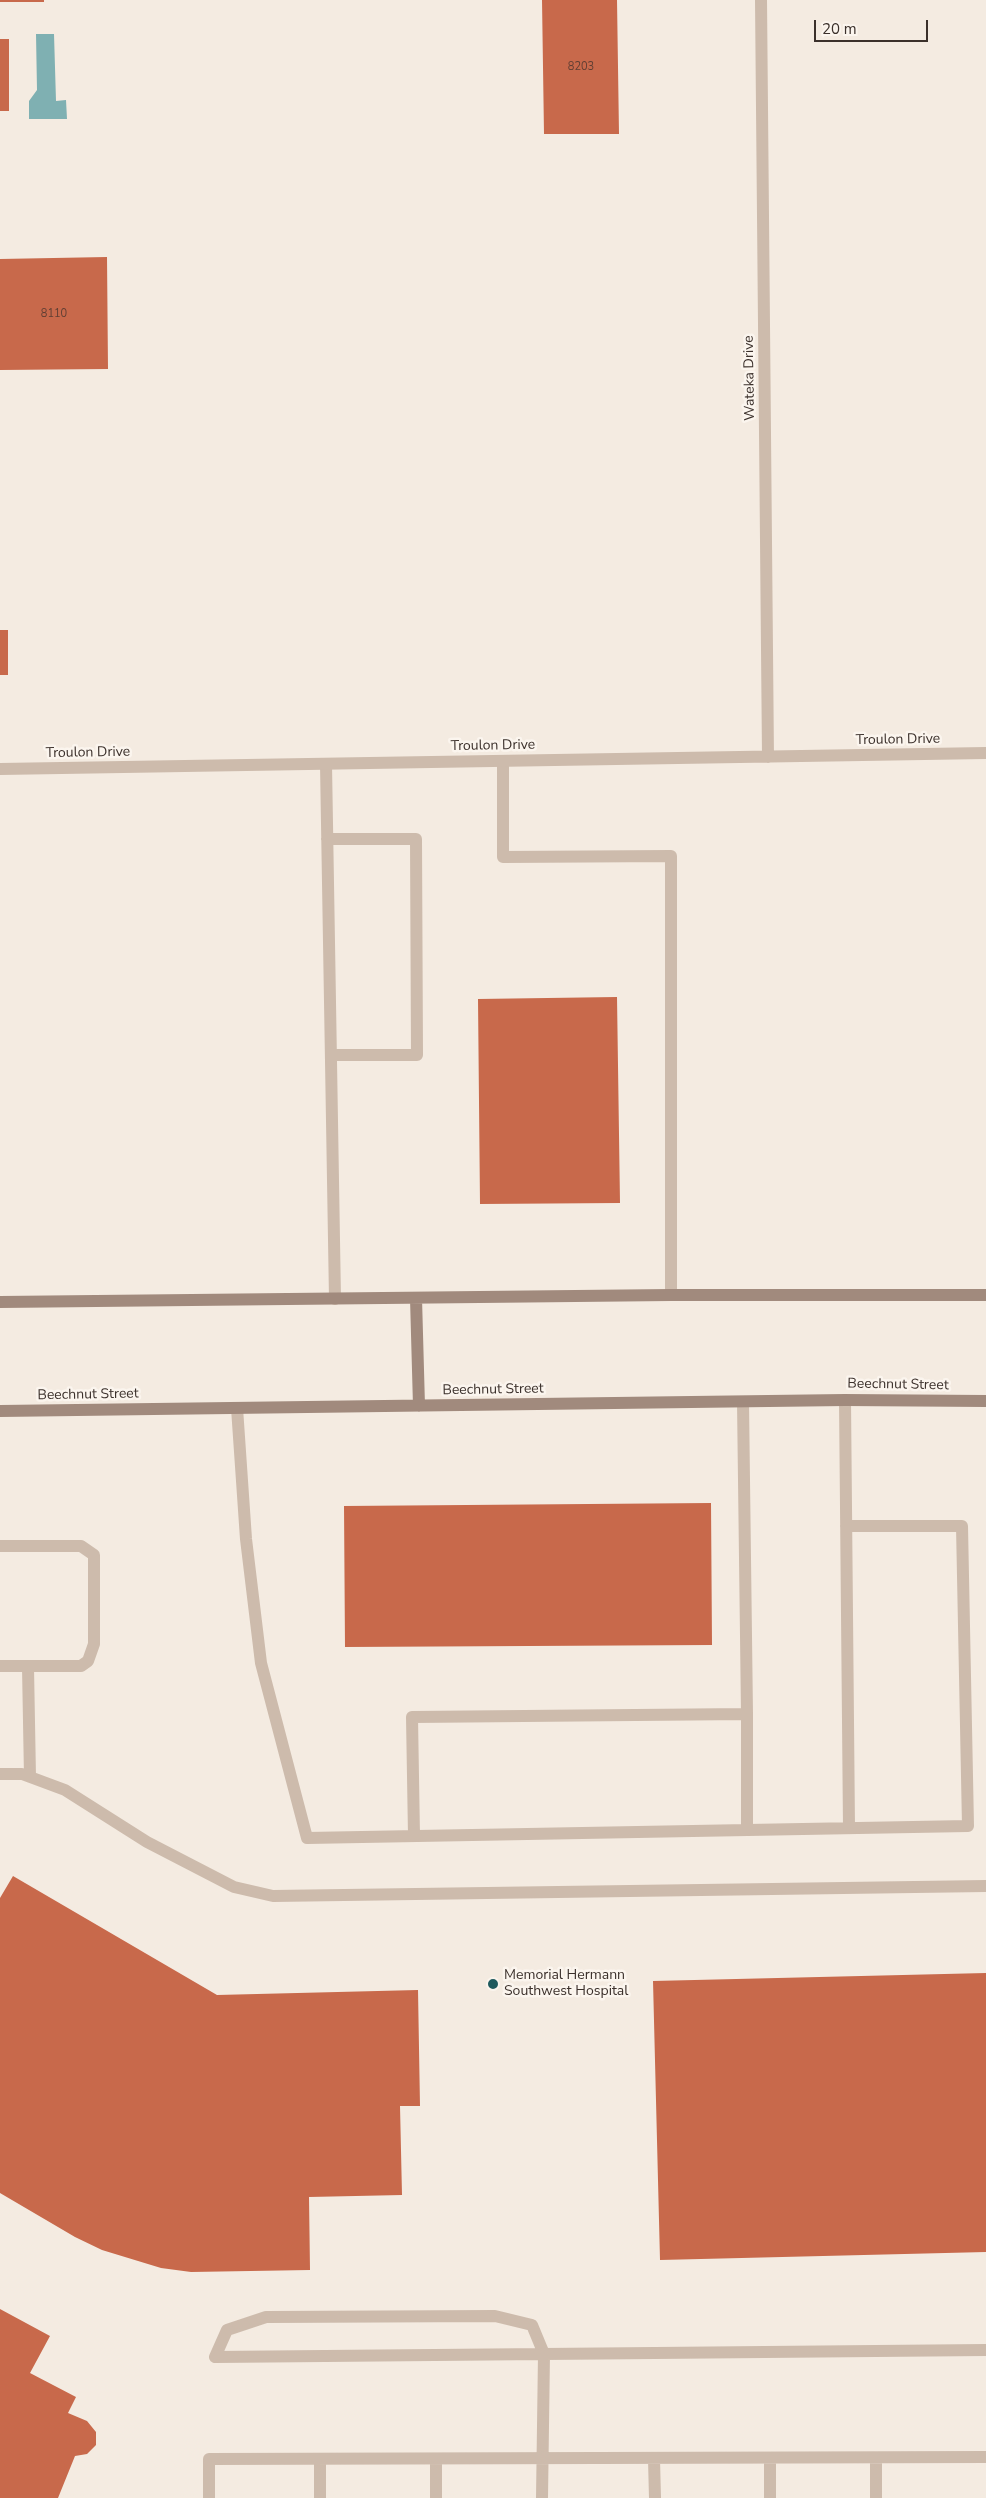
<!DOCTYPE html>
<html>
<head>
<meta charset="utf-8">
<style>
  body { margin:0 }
  #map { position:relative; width:986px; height:2498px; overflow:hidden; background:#f4ebe1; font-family:"Nunito Sans",sans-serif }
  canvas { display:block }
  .scale { position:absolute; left:814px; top:20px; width:114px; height:22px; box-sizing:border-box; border:2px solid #3b302b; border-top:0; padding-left:6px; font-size:15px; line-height:18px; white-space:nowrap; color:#3b302b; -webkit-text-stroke:4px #fbf5ee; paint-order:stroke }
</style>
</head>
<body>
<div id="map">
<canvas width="986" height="2498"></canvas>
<div class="scale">20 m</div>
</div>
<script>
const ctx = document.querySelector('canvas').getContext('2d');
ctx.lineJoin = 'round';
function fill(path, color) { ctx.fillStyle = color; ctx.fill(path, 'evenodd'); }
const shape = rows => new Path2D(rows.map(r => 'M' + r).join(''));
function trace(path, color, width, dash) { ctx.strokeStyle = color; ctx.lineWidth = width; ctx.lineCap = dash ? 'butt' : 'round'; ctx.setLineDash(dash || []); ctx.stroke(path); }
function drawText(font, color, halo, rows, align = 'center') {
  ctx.font = font + ' "Nunito Sans",sans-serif'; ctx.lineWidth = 5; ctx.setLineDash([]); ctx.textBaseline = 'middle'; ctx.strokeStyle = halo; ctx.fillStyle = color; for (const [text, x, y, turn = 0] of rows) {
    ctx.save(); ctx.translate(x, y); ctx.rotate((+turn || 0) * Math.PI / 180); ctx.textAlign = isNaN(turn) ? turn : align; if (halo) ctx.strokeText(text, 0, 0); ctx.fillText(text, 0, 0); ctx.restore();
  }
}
const water = shape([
  [36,34,54,34,56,101,66,100,67,119,29,119,29,101,37,90]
]);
const building = shape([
  [0,0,44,0,44,2,0,2],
  [542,0,617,0,619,134,544,134],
  [0,39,9,39,9,111,0,111],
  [107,257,108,369,0,370,0,259],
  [0,630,8,630,8,675,0,675],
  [617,997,620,1203,480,1204,478,999],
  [711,1503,712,1645,345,1647,344,1506],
  [13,1876,217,1995,418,1990,420,2106,400,2106,402,2195,309,2197,310,2270,191,2272,161,2268,102,2250,75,2237,0,2193,0,1898],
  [986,1973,986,2252,660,2260,653,1981],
  [0,2309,50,2336,30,2373,76,2397,68,2413,87,2421,96,2432,96,2445,87,2454,75,2456,58,2498,0,2498]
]);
const lane = shape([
  [503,761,503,857,671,856,671,1295],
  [326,764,335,1299],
  [327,839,416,839,417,1055,331,1055],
  [845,1400,849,1828],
  [743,1402,747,1714],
  [237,1408,246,1539,261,1663,307,1838,968,1826,962,1526,846,1526],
  [0,1546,81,1546,94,1555,94,1644,88,1661,81,1666,0,1666],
  [28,1667,30,1777],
  [0,1774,22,1774,65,1790,147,1842,234,1887,273,1896,986,1886],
  [414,1836,412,1717,747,1714,747,1830],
  [770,2458,770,2498],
  [876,2458,876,2498],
  [320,2459,320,2498],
  [654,2459,655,2498],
  [209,2498,209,2459,986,2457],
  [436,2498,436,2459],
  [542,2498,544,2354,532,2325,495,2316,266,2317,227,2330,215,2357,544,2354,986,2350]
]);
const street = shape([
  [761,0,768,757],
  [0,769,986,753]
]);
const secondary = shape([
  [416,1298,419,1406],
  [0,1302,671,1295,986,1295],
  [0,1411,845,1400,986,1401]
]);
const markers = [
  [493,1984,6,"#1f5a5e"]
];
const numberNames = [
  ["8203",581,67],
  ["8110",54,314]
];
const streetNames = [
  ["Wateka Drive",750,378,-91],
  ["Troulon Drive",898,740,-1],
  ["Troulon Drive",493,746,-1],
  ["Troulon Drive",88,753,-1],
  ["Beechnut Street",898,1385,1],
  ["Beechnut Street",493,1390,-1],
  ["Beechnut Street",88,1395,-1]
];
const poiNames = [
  ["Memorial Hermann",504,1976],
  ["Southwest Hospital",504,1992]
];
fill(water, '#7fb0b2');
fill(building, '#c8694b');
trace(lane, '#cdbbac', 12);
trace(street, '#cdbbac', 12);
trace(secondary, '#a18a7d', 12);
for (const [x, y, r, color] of markers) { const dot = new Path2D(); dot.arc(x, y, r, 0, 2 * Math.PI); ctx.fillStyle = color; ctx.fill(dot); trace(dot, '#fbf5ee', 2); }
drawText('11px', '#5e3e33', null, numberNames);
drawText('14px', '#3b302b', '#fbf5ee', streetNames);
drawText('14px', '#3b302b', '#fbf5ee', poiNames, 'left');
</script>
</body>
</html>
